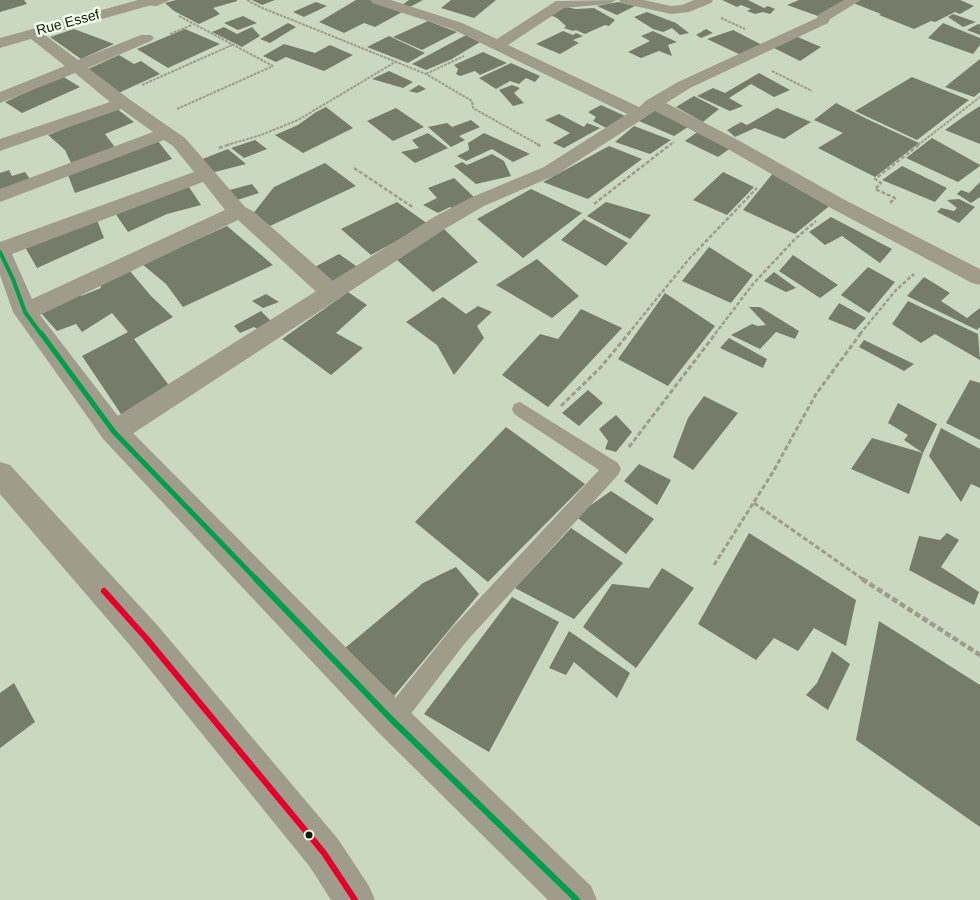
<!DOCTYPE html>
<html>
<head>
<meta charset="utf-8">
<style>
  body { margin:0 }
  canvas { display:block; background:#cad8c1 }
</style>
</head>
<body>
<canvas width="980" height="900"></canvas>
<script>
const ctx = document.querySelector('canvas').getContext('2d');
ctx.lineJoin = 'round';
function fill(path, color) { ctx.fillStyle = color; ctx.fill(path, 'evenodd'); }
const shape = rows => new Path2D(rows.map(r => 'M' + r).join(''));
function trace(path, color, width, dash) { ctx.strokeStyle = color; ctx.lineWidth = width; ctx.lineCap = dash ? 'butt' : 'round'; ctx.setLineDash(dash || []); ctx.stroke(path); }
function drawText(font, color, halo, rows, align = 'center') {
  ctx.font = font + ' Helvetica,sans-serif'; ctx.lineWidth = 5; ctx.setLineDash([]); ctx.textBaseline = 'middle'; ctx.strokeStyle = halo; ctx.fillStyle = color; for (const [text, x, y, turn = 0] of rows) {
    ctx.save(); ctx.translate(x, y); ctx.rotate((+turn || 0) * Math.PI / 180); ctx.textAlign = isNaN(turn) ? turn : align; if (halo) ctx.strokeText(text, 0, 0); ctx.fillText(text, 0, 0); ctx.restore();
  }
}
const building = shape([
  [0,0,24,0,27,4,0,12],
  [176,0,237,0,237,1,213,8,220,14,199,24,174,11,165,3],
  [252,0,275,0,262,5],
  [356,0,372,0,404,11,375,27,364,23,344,33,319,22],
  [409,0,423,0,410,7,402,5],
  [451,0,496,0,474,18,441,8],
  [722,0,748,0,764,8,768,6,775,9,770,14,763,12,755,14,747,11,751,9,741,5,737,7],
  [799,0,852,0,818,16,787,5],
  [857,0,960,0,974,6,960,14,955,12,935,22,931,21,914,29,879,15,881,14,853,3],
  [316,2,327,6,304,17,293,12],
  [618,2,635,6,617,15,597,6],
  [566,7,576,9,594,8,615,20,609,26,605,25,585,34,576,30,573,31,564,28,566,26,557,18,548,14],
  [647,12,676,23,689,33,680,35,672,28,663,32,653,29,634,17],
  [953,14,976,22,963,27,948,17],
  [243,16,257,23,238,30,224,23],
  [428,21,457,32,422,50,393,37],
  [288,23,296,27,270,43,260,39],
  [943,23,980,38,980,45,973,54,928,38],
  [978,24,980,25,980,35,967,30],
  [224,27,237,34,252,27,260,36,242,47,212,32],
  [74,29,114,44,81,59,50,37],
  [185,29,220,44,168,68,137,49],
  [706,29,713,33,701,38,696,35],
  [733,30,764,46,743,56,707,39],
  [563,31,573,35,576,33,583,36,573,40,579,43,560,54,536,44],
  [653,31,677,42,668,45,672,56,659,51,641,58,628,52,650,41,641,36],
  [466,35,480,42,452,59,426,70,412,64],
  [793,35,821,47,800,61,770,46],
  [389,36,425,53,408,63,367,47],
  [284,44,315,53,330,45,353,55,324,71,286,57,276,62,263,56],
  [483,52,507,63,480,75,475,71,460,76,456,74,458,69,454,65],
  [119,55,134,64,141,61,160,74,114,95,86,70],
  [980,59,980,92,974,97,945,87],
  [511,63,540,76,535,82,526,78,519,84,510,81,496,89,479,78],
  [389,71,413,82,403,88,372,79],
  [759,73,790,90,774,97,751,84,729,98,743,106,730,111,697,96,713,88,725,93],
  [62,76,80,87,22,113,5,102],
  [912,77,969,100,917,140,855,111],
  [419,85,426,89,417,93,409,91],
  [512,85,520,88,514,93,524,103,513,106,499,90],
  [694,96,719,109,703,122,676,107],
  [836,103,865,118,919,143,875,177,818,148,843,133,814,120],
  [601,105,625,116,608,129,593,121,596,117,588,112],
  [980,106,980,144,945,130,963,117],
  [326,107,353,128,303,153,275,135,298,125,316,112],
  [116,108,134,122,105,134,117,150,72,165,65,150,48,135],
  [396,108,424,127,393,141,367,121],
  [777,108,811,122,784,139,755,128,735,137,727,130,741,122,747,125],
  [655,109,691,125,674,136,639,121],
  [559,114,584,127,587,123,600,128,564,148,553,143,570,133,545,120],
  [471,120,480,127,459,136,465,140,451,147,428,127,447,123,452,127],
  [634,126,671,140,650,154,615,142],
  [700,130,732,147,718,157,685,141],
  [428,133,448,148,415,163,401,152,419,148,412,140],
  [484,133,530,154,513,162,492,149,466,161,457,156,469,150,468,143],
  [932,138,980,165,980,166,958,182,906,158],
  [255,140,267,149,244,158,231,148],
  [158,141,172,159,75,193,68,175],
  [609,146,642,159,588,199,543,182],
  [228,149,246,164,211,173,200,160],
  [492,154,504,161,511,176,476,184,454,166,462,162,467,165],
  [325,163,356,186,270,226,252,215,274,187],
  [902,166,947,188,935,202,882,180],
  [9,170,12,176,25,172,30,179,0,190,0,173],
  [723,172,754,187,727,215,693,200],
  [774,172,833,203,795,234,743,210],
  [454,178,476,199,454,210,450,207,438,213,423,205,437,198,428,188],
  [980,182,980,197,971,203,957,194,961,190,969,193],
  [252,184,259,193,234,201,226,191],
  [189,187,201,205,167,214,128,232,115,213],
  [531,189,582,213,523,258,477,219],
  [959,199,975,207,959,223,937,212,941,208,954,211,957,208,947,200],
  [397,202,428,224,371,255,341,229],
  [606,202,651,215,630,239,587,216],
  [831,217,892,249,880,263,842,236,825,245,809,232],
  [584,219,628,243,606,266,561,240],
  [97,220,104,238,37,268,25,247],
  [227,226,273,265,183,307,166,284,142,264],
  [443,228,478,262,433,292,396,259],
  [709,247,753,275,731,303,682,281],
  [339,254,359,268,334,287,311,269],
  [793,255,838,285,820,298,779,271],
  [537,259,579,296,552,318,496,285],
  [868,267,895,282,869,313,841,295],
  [130,271,151,296,173,317,134,339,171,388,123,417,82,356,128,332,112,313,82,332,76,324,57,331,39,311,80,291,81,296,101,288,100,284],
  [774,272,796,288,786,292,764,281],
  [924,277,950,293,941,301,967,318,980,308,980,327,977,330,907,296],
  [348,292,367,305,336,333,363,348,331,375,282,339],
  [665,293,715,326,668,386,618,359],
  [266,294,279,302,263,308,252,301],
  [443,297,466,314,478,306,492,312,477,326,484,338,454,375,437,345,406,322],
  [908,301,978,334,980,360,935,334,921,343,892,324],
  [839,303,866,318,855,330,828,319],
  [749,307,760,307,799,331,795,339,776,332,760,349,731,335,752,324,758,326,766,325],
  [581,309,622,328,548,407,502,375,540,334,558,339],
  [261,311,273,323,261,331,254,327,240,333,234,326],
  [729,338,767,359,763,368,720,348],
  [864,340,914,364,904,371,859,347],
  [970,380,980,383,980,440,946,423],
  [588,390,603,403,579,426,562,413],
  [704,396,738,413,693,470,673,457,688,418],
  [898,403,937,424,923,453,904,440,908,435,888,423],
  [616,415,632,432,616,452,605,449,608,441,599,429],
  [506,427,585,484,488,582,415,522],
  [941,428,980,449,980,488,971,484,961,502,929,456],
  [872,438,923,453,909,494,851,469],
  [639,464,671,480,657,505,624,481],
  [611,491,654,519,626,554,575,516],
  [571,528,623,563,574,619,515,588],
  [749,533,856,600,846,646,814,628,798,651,774,638,756,660,698,624],
  [947,533,959,540,941,567,979,592,974,605,909,570,919,536,940,540],
  [456,567,479,594,394,696,345,648,423,583],
  [662,568,694,588,636,668,583,627,612,584,649,588],
  [512,597,559,622,489,752,424,714],
  [879,621,980,685,980,827,856,740],
  [569,631,630,673,617,698,574,662,566,675,549,668],
  [832,651,850,664,828,710,806,695,817,683],
  [14,683,35,722,0,748,0,693]
]);
const pathFar3 = shape([
  [247,0,260,7,426,74,472,101,473,108,539,145],
  [179,16,273,66],
  [721,18,745,29],
  [170,34,192,25],
  [772,71,812,91],
  [426,74,464,56],
  [142,85,232,45],
  [177,109,273,66],
  [227,145,261,135,298,120,397,61],
  [670,145,674,142],
  [918,145,980,97]
]);
const pathFar2 = shape([
  [537,144,542,147],
  [219,148,231,144],
  [354,168,414,208],
  [890,203,895,198,875,189,881,183,875,179,920,144],
  [594,204,671,144],
  [628,334,689,259,757,188],
  [715,334,753,284,795,239,816,221],
  [860,334,896,290,914,274]
]);
const pathFar1 = shape([
  [561,406,601,367,629,333],
  [629,447,716,333],
  [754,503,864,580],
  [714,565,773,472,816,394,861,333]
]);
const path = shape([
  [862,579,980,655]
]);
const service = shape([
  [143,0,170,0,157,6,140,5,140,1,143,0],
  [520,402,618,463,621,469,618,475,465,643,400,728,392,731,384,728,381,720,384,712,451,629,599,470,514,414,512,409,514,404,520,402]
]);
const pedestrian = shape([
  [370,0,391,0,462,23,497,39,556,1,616,0,609,4,564,8,508,45,639,107,647,100,678,82,817,18,819,14,844,0,861,0,830,19,828,23,690,88,666,103,738,140,843,199,980,269,980,285,972,283,829,207,726,148,655,111,556,175,484,206,448,227,123,440,114,443,105,440,101,432,105,424,434,217,470,198,544,167,627,114,452,29,372,3,370,0],
  [619,0,644,0,671,6,682,5,694,0,713,0,711,3,689,12,671,14,621,3,619,0]
]);
const minor = shape([
  [138,0,148,0,150,3,148,6,45,35,78,60,141,35,151,35,154,38,151,41,88,68,129,99,185,138,245,207,253,211,340,287,343,293,340,299,332,301,324,299,238,220,40,315,124,424,405,707,591,886,597,900,548,900,379,733,104,440,13,312,0,275,0,242,194,172,173,146,164,140,0,202,0,189,153,132,121,109,0,151,0,139,110,102,75,73,0,103,0,92,65,66,31,39,0,48,0,38,138,0],
  [203,182,225,210,32,299,12,254,203,182]
]);
const tertiary = shape([
  [0,462,10,465,158,626,338,839,369,886,375,900,331,900,310,867,134,650,0,494,0,462]
]);
const bus1 = shape([
  [104,591,146,638,324,853,355,900]
]);
const bus2Far2 = shape([
  [0,252,13,279,25,312,41,334]
]);
const bus2Far1 = shape([
  [41,333,114,432,257,580]
]);
const bus2 = shape([
  [256,579,392,720,577,900]
]);
const markers = [
  [309,835,4.5,"#111a0a"]
];
const farStreetnames = [
  ["Rue Essef",68,23,-15]
];
fill(building, '#757c6a');
trace(pathFar3, '#9c9d8e', 2, [3, 1]);
trace(pathFar2, '#9c9d8e', 2.5, [4, 2]);
trace(pathFar1, '#9c9d8e', 3, [5, 2.5]);
trace(path, '#9c9d8e', 4.5, [6, 3]);
fill(service, '#a09c8b');
fill(pedestrian, '#a09c8b');
fill(minor, '#a09c8b');
fill(tertiary, '#a09c8b');
trace(bus1, '#e4002b', 6);
trace(bus2Far2, '#019f4d', 4);
trace(bus2Far1, '#019f4d', 5);
trace(bus2, '#019f4d', 6);
for (const [x, y, r, color] of markers) { const dot = new Path2D(); dot.arc(x, y, r, 0, 2 * Math.PI); ctx.fillStyle = color; ctx.fill(dot); trace(dot, '#f1fee8', 2); }
drawText('14px', '#111a0a', '#f1fee8', farStreetnames);
</script>
</body>
</html>
